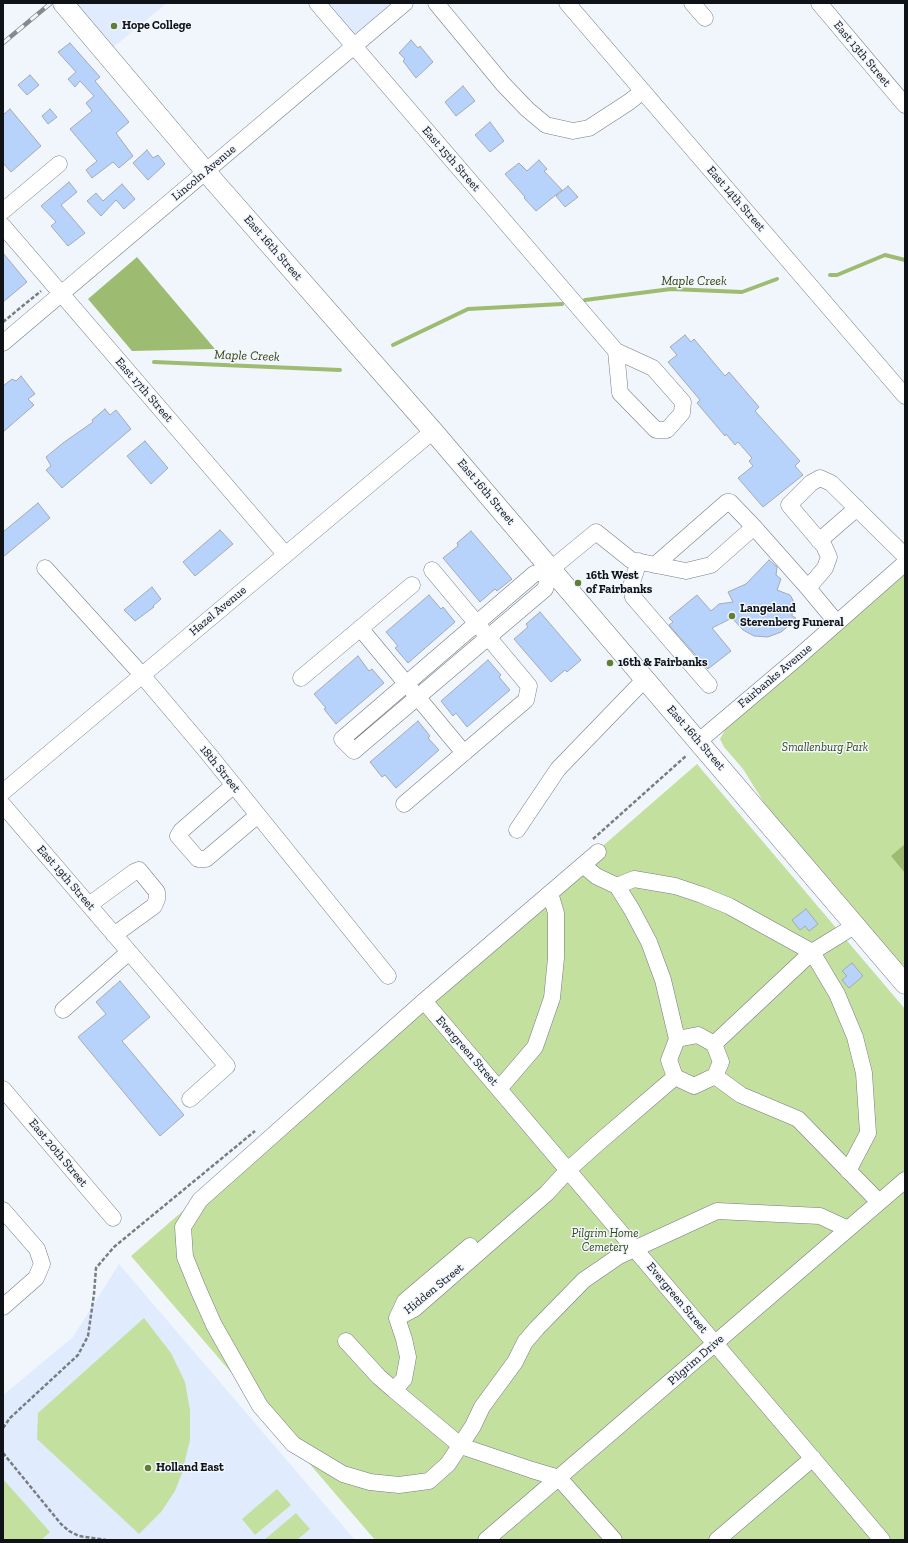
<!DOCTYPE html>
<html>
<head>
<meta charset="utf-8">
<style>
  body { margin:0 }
  #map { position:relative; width:908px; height:1543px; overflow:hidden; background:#f1f6fd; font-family:"Zilla Slab",serif }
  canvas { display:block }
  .frame { position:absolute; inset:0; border:4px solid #0f1216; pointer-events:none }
</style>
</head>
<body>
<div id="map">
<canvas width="908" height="1543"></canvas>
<div class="frame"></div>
</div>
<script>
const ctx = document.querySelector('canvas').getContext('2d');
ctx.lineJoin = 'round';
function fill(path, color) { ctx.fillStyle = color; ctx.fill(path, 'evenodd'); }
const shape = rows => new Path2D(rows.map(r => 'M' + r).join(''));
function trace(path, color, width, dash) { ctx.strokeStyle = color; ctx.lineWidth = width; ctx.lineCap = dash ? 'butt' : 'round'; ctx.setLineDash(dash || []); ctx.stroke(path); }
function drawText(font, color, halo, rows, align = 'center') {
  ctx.font = font + ' "Zilla Slab",serif'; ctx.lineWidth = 3; ctx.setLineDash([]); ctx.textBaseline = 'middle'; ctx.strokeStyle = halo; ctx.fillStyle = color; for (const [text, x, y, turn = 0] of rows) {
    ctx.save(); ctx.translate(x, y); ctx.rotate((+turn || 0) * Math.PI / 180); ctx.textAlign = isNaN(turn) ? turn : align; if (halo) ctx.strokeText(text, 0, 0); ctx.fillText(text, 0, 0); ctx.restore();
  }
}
const built = shape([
  [70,3,167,3,110,50],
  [314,3,393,3,346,42],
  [119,1264,355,1540,3,1540,3,1395,73,1337]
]);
const green = shape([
  [905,573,905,966,899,963,773,817,743,769,724,747,720,739,726,728],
  [697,764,905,1009,905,1540,375,1540,131,1256],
  [144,1318,171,1353,185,1382,190,1410,190,1440,182,1473,175,1491,161,1512,139,1534,37,1439,38,1413],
  [3,1479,50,1532,41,1540,3,1540],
  [277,1489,291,1505,255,1535,242,1519],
  [296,1513,310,1529,297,1540,264,1540]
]);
const water = shape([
  [137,257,215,349,132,351,88,299],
  [905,844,905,873,891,856]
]);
const stream = shape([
  [830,275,837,275,885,255,905,260],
  [585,300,671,289,742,292,777,279],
  [393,345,468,309,562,304],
  [154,362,340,370]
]);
const building = shape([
  [411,40,418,48,420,46,433,62,416,78,403,61,405,59,399,53,411,40],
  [70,43,100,77,95,81,129,122,116,133,133,156,119,168,113,162,92,178,86,170,97,161,70,129,92,111,86,103,94,96,80,81,75,87,68,79,76,72,58,52,70,43],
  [30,75,39,85,27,95,18,85,30,75],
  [463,86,475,101,456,116,445,102,463,86],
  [10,109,41,146,11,172,3,163,3,115,10,109],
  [50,109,57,117,48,124,42,116,50,109],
  [490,122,504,141,490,152,475,135,490,122],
  [147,150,153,158,158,155,165,164,148,180,133,163,147,150],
  [539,160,547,169,544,171,562,190,536,211,524,198,525,197,505,174,519,163,527,171,539,160],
  [69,182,77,192,61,205,85,233,68,246,51,226,56,222,41,206,69,182],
  [122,184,135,199,124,209,116,200,101,216,87,201,96,193,103,201,122,184],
  [568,186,578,197,565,207,556,196,568,186],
  [3,253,27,282,3,302,3,253],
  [685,335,691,342,694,339,725,376,729,372,759,407,755,411,800,461,795,466,803,475,763,507,738,478,753,466,749,461,752,458,738,442,735,445,726,434,725,436,697,403,700,400,668,362,677,355,670,347,685,335],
  [21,376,35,394,28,399,34,405,3,432,3,386,12,379,16,381,21,376],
  [105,409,110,415,116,410,131,429,62,488,46,470,51,466,46,457,63,443,93,422,92,420,105,409],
  [145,441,168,468,151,484,127,456,145,441],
  [38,503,50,518,3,557,3,532,38,503],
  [220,530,233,544,195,576,183,562,220,530],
  [471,531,512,579,497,591,495,589,480,602,443,558,458,546,457,543,471,531],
  [769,560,777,567,776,575,781,579,777,590,790,595,793,600,792,616,796,618,791,624,781,632,768,637,754,636,743,630,732,618,712,628,731,651,708,669,669,625,673,622,669,618,697,595,711,611,719,604,733,602,728,592,746,584,769,560],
  [152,587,161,599,153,606,154,607,135,621,124,610,152,587],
  [429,595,441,609,443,607,455,622,408,663,395,648,398,646,386,632,429,595],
  [540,612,581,660,567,672,565,670,551,682,514,639,528,627,526,624,540,612],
  [358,656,369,671,372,669,384,683,336,724,324,709,326,708,314,694,358,656],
  [488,660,501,675,499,677,510,690,467,727,456,713,453,716,441,701,488,660],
  [418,721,430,736,428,738,439,750,396,788,385,775,382,777,370,762,418,721],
  [806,909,818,924,809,931,805,926,800,930,792,920,806,909],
  [852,963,863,976,849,988,842,980,847,976,842,971,852,963],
  [120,981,150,1017,122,1041,184,1115,160,1136,78,1037,106,1014,96,1002,120,981]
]);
const path = shape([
  [3,322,41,291],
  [593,839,687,755],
  [3,1428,10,1418,78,1355,88,1336,94,1294,96,1268,114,1247,255,1131],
  [3,1453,61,1524,69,1531,79,1536,106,1540]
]);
const minor = shape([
  [317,3,616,351,653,368,683,402,682,413,667,430,656,430,620,393,616,351],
  [436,3,503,84,527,109,546,125,573,131,589,128,629,102,643,91],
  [567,3,905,396],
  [692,3,705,18],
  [819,3,905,105],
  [3,211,59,164],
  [3,226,285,554],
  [3,343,405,3],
  [819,541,857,508],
  [639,561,631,586,633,597,709,685],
  [655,565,727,502,730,502,754,527],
  [45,568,142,675,207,752,388,976],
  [551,569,545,589,354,751,342,739,534,574,551,569,596,532,631,560,686,571,711,565,754,527,808,588],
  [837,623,808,588,825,568,829,557,824,546,789,505,811,483,820,478,831,483,905,556],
  [360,628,464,753],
  [301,678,412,585],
  [699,741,796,659,905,563],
  [234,785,181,831,178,836,198,859,206,859,258,815],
  [3,792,433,431],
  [404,804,526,700,529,686,432,570],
  [3,805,227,1066,190,1099],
  [517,830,558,769,645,679],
  [598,852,424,1001,200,1200,183,1227,185,1257,198,1289,214,1325,260,1406,293,1444,343,1474,370,1482,399,1485,429,1481,448,1464,473,1426,482,1407,515,1362,525,1342,537,1328,584,1280,619,1256,717,1211,820,1216,848,1229],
  [583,865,596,876,617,886,634,879,675,886,702,895,729,906,812,952,837,994,855,1037,864,1073,868,1133,848,1171],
  [617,886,632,910,649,942,663,980,677,1039,669,1060,675,1077,694,1086,715,1076,721,1062,714,1044,698,1035,677,1039],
  [89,905,134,872,139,870,157,892,157,899,154,906,114,935],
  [424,1001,882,1540],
  [63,1010,129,952],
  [714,1044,812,952,856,925],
  [715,1076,741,1095,798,1119,879,1202],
  [3,1089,113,1218],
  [499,1089,535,1047,552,998,556,958,556,913,550,893],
  [3,1210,37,1249,42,1264,36,1278,3,1307],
  [397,1318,414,1309,547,1193,568,1170,597,1144,675,1077],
  [397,1318,404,1339,408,1357,404,1379,394,1390,461,1446,532,1470,559,1478,614,1540],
  [397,1318,405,1301,470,1246],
  [346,1341,379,1377,394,1390],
  [486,1540,905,1180],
  [717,1540,813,1458]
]);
const major = shape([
  [63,3,206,172,433,431,905,984]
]);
const rail = shape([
  [3,43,51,3]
]);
const markers = [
  [114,26,4,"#627e32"],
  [578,583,4,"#627e32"],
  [732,616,4,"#627e32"],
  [610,663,4,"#627e32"],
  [148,1468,4,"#627e32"]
];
const poiNames = [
  ["Hope College",122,26],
  ["16th West",586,576],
  ["of Fairbanks",586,590],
  ["Langeland",740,609],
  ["Sterenberg Funeral",740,623],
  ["16th & Fairbanks",618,663],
  ["Holland East",156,1468]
];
const streetNames = [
  ["East 13th Street",862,54,50],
  ["East 15th Street",451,159,49],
  ["Lincoln Avenue",204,173,-40],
  ["East 14th Street",736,199,49],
  ["East 16th Street",273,248,49],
  ["East 17th Street",144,390,49],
  ["East 16th Street",486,492,50],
  ["Hazel Avenue",218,611,-40],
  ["Fairbanks Avenue",775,676,-40],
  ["East 16th Street",696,738,49],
  ["18th Street",220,769,51],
  ["East 19th Street",66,878,49],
  ["Evergreen Street",467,1051,49],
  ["East 20th Street",58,1153,50],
  ["Hidden Street",434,1289,-39],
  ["Evergreen Street",677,1298,50],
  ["Pilgrim Drive",696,1360,-41]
];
const parkNames = [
  ["Smallenburg Park",825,748],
  ["Pilgrim Home",605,1234],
  ["Cemetery",605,1248]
];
const waterNames = [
  ["Maple Creek",694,281],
  ["Maple Creek",247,356,2]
];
fill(built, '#e0ecfe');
fill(green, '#c4e09e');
fill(water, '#9dbb71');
trace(stream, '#9dbb71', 4);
fill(building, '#b7d2fb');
trace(building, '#a3aab5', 1);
trace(minor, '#757c86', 17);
trace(major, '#757c86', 21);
trace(path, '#797d83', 2.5, [4, 2]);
trace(minor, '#fff', 16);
trace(major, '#fff', 20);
trace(rail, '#868a8f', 4.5);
trace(rail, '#f1f6fd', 3, [9]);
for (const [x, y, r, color] of markers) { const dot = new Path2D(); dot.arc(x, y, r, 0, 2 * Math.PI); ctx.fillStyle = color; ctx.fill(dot); trace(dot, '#f1f6fd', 1.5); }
drawText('bold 12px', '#0f1216', '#f1f6fd', poiNames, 'left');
drawText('12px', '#0f1216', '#f1f6fd', streetNames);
drawText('italic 12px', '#334610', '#f1f6fd', parkNames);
drawText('italic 13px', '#33450f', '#f1f6fd', waterNames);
</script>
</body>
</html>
